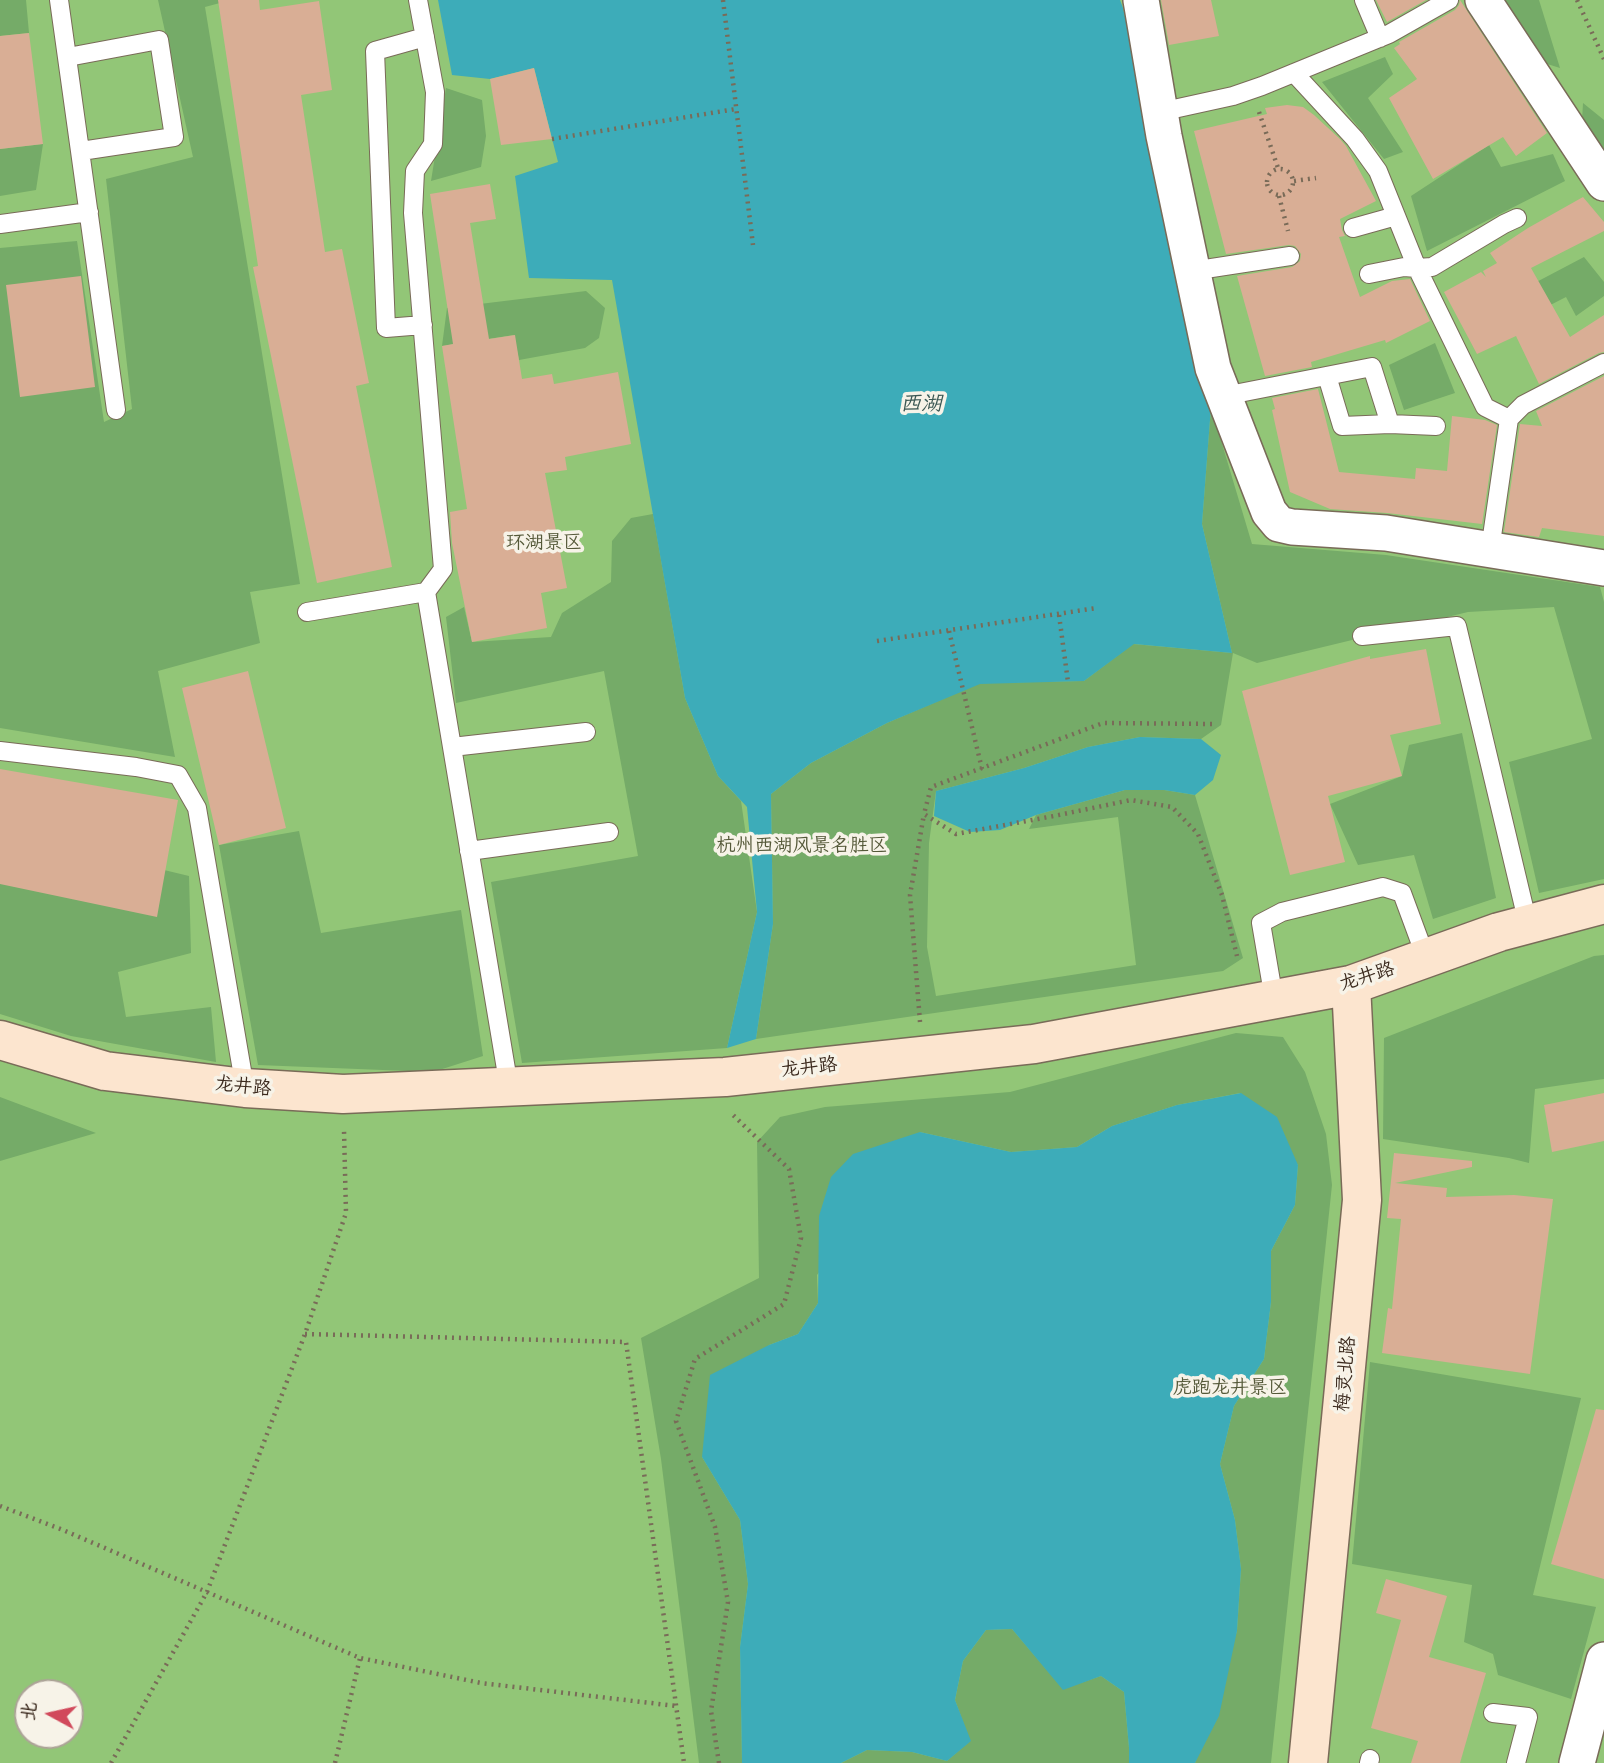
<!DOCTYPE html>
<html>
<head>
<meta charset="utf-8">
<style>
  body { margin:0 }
  #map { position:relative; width:1604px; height:1763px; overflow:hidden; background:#ece3c5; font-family:"Balsamiq Sans","LXGW WenKai TC",sans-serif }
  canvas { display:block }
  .north { position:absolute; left:14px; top:1679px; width:70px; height:70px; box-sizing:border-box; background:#f7f3e8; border:2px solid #aca397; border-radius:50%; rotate:278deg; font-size:19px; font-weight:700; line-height:28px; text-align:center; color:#3b2a1e }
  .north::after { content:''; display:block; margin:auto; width:24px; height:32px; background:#d1495b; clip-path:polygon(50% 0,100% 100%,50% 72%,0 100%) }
</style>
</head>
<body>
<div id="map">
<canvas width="1604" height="1763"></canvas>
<div class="north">北</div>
</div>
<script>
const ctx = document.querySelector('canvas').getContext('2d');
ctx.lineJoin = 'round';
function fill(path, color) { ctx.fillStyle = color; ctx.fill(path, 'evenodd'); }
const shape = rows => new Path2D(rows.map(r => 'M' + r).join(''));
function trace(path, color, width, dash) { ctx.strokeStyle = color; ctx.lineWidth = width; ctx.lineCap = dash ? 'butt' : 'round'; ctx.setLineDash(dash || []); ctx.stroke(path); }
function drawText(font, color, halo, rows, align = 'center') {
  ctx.font = font + ' "Balsamiq Sans","LXGW WenKai TC",sans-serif'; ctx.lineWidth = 7; ctx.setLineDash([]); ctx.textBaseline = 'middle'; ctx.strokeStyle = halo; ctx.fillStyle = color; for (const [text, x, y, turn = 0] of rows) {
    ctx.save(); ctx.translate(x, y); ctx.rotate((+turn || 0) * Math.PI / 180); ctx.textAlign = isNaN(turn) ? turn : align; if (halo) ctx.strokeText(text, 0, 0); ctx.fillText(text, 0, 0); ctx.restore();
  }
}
const green = shape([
  [0,0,1604,0,1604,1763,0,1763],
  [28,1693,70,1693,70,1735,28,1735]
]);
const forest = shape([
  [0,0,26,0,29,33,0,36],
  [158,0,231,0,205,7,300,584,250,592,260,643,158,671,175,757,0,728,0,248,77,241,104,422,132,409,106,179,193,157],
  [1505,0,1539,0,1560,68,1541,62],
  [1385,57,1393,74,1368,98,1403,152,1384,159,1322,82],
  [446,88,482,100,486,136,481,167,431,181],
  [1583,103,1604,120,1604,152,1582,121],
  [43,144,36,190,0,196,0,149],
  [1489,145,1501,167,1553,154,1565,181,1427,251,1411,196],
  [1584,257,1604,282,1604,296,1576,316,1566,297,1521,320,1508,297],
  [586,291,605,308,599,338,585,348,519,360,514,335,442,346,447,308],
  [1435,343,1455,393,1404,410,1389,365],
  [1211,407,1252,544,1386,555,1600,587,1604,602,1604,879,1539,893,1509,762,1592,739,1554,607,1468,612,1257,663,1233,653,1221,725,1201,739,1140,737,1088,747,1024,768,936,791,929,843,927,947,936,996,1136,965,1118,817,1029,829,1036,815,1125,790,1164,790,1195,795,1243,958,1223,971,756,1039,773,924,771,794,811,763,887,723,980,683,1084,681,1133,644,1232,653,1202,524],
  [653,514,685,698,718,776,741,801,757,912,727,1048,522,1063,491,882,638,856,604,671,456,703,446,617,464,607,472,642,551,637,562,613,611,582,612,541,631,518],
  [1462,733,1496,898,1433,919,1414,855,1358,865,1330,804,1402,776,1409,745],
  [299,831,321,933,461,910,483,1056,433,1072,258,1065,219,845],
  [135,863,189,876,191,953,118,972,126,1017,211,1007,216,1062,71,1036,0,1014,0,865],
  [1604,955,1604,1079,1535,1089,1529,1163,1509,1158,1383,1139,1384,1038,1594,956],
  [1236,1033,1283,1037,1305,1072,1326,1134,1332,1185,1271,1763,1195,1763,1237,1631,1241,1569,1235,1520,1220,1464,1234,1406,1264,1359,1271,1302,1271,1251,1295,1205,1298,1165,1240,1093,1177,1105,1112,1126,1077,1147,1011,1152,920,1132,817,1275,818,1303,798,1334,769,1345,702,1457,740,1520,748,1584,740,1647,742,1763,699,1763,661,1459,641,1338,759,1278,757,1142,780,1117,825,1107,1010,1092],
  [0,1097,96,1133,0,1161],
  [1370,1362,1581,1398,1533,1595,1596,1607,1571,1699,1498,1675,1493,1654,1464,1642,1472,1585,1352,1564],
  [1012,1629,1063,1689,1101,1676,1124,1692,1129,1748,1129,1763,841,1763,867,1750,912,1752,947,1761,970,1741,955,1700,963,1661,986,1630]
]);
const water = shape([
  [438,0,1120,0,1123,8,1211,407,1202,524,1232,653,1134,644,1084,681,980,684,887,723,811,763,771,794,773,924,756,1039,727,1048,757,912,747,807,718,776,685,698,612,280,529,278,515,176,558,162,534,68,490,79,452,75],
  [1140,737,1201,739,1221,755,1213,780,1195,795,1164,790,1125,790,1036,815,1000,830,970,832,934,816,936,791,1024,768,1088,747],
  [1241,1093,1277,1117,1298,1165,1295,1205,1271,1251,1271,1302,1264,1359,1234,1406,1220,1464,1235,1520,1241,1569,1237,1631,1219,1716,1195,1763,1129,1763,1129,1748,1124,1692,1101,1676,1063,1690,1012,1629,986,1630,963,1661,955,1700,971,1741,947,1761,912,1752,867,1750,841,1763,742,1763,740,1647,748,1584,740,1520,702,1457,710,1375,769,1345,798,1334,818,1303,819,1216,831,1177,853,1154,920,1132,1011,1152,1077,1147,1112,1126,1177,1105]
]);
const building = shape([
  [218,0,259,0,260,10,319,1,332,90,301,95,325,252,342,249,369,383,356,386,392,567,317,583,253,267,258,266],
  [1161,0,1211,0,1219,36,1169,45],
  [1376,0,1426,0,1387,22],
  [1460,0,1547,133,1516,156,1503,137,1433,179,1389,98,1417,79,1394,48,1400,44,1399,42,1455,10,1459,5],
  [29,33,43,144,0,149,0,36],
  [534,68,552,139,501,145,490,79],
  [1287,105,1303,107,1314,115,1340,139,1346,146,1376,201,1340,219,1342,230,1345,236,1339,237,1360,297,1392,281,1410,279,1430,321,1386,343,1385,340,1311,362,1312,367,1265,376,1237,276,1292,267,1300,261,1301,254,1295,246,1289,245,1226,254,1194,131,1267,114,1265,108],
  [490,184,496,219,470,223,489,339,515,335,522,379,552,374,554,384,618,372,631,444,565,457,567,470,545,473,567,588,541,593,547,628,472,642,452,543,450,512,467,509,442,346,453,344,430,194],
  [1583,197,1604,222,1604,231,1531,268,1570,337,1604,315,1604,352,1599,353,1539,384,1516,336,1477,354,1444,292,1481,272,1486,277,1483,271,1497,263,1490,253,1528,228],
  [81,276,95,387,20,397,6,285],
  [1604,376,1604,536,1542,528,1539,537,1504,532,1520,424,1542,426,1536,411],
  [1318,389,1339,472,1415,479,1416,468,1447,471,1452,416,1485,420,1497,425,1482,524,1387,513,1330,509,1290,492,1272,410,1275,409,1272,398],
  [1426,649,1441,724,1390,735,1402,776,1328,796,1345,862,1290,875,1242,691,1370,656,1370,659],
  [248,671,286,828,219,845,182,688],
  [0,769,178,800,157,917,0,884],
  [1604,1093,1604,1141,1552,1152,1544,1105],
  [1394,1153,1472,1161,1472,1167,1395,1183,1447,1188,1446,1197,1514,1195,1553,1199,1530,1374,1382,1353,1388,1308,1392,1309,1401,1219,1387,1218],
  [1596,1409,1604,1410,1604,1579,1551,1564],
  [1386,1579,1447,1596,1429,1657,1486,1673,1460,1763,1411,1763,1418,1741,1371,1728,1401,1620,1376,1613]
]);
const path = shape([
  [723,0,753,245],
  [1577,0,1604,59],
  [1259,112,1278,168],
  [552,139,736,109],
  '1267 182a13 13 0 1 1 26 0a13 13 0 1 1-26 0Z',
  [1294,181,1316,178],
  [1279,196,1288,231],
  [1059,615,1068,682],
  [949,631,982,769],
  [877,641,1097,608],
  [1212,724,1103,723,931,787,924,814,956,834,1054,816,1131,800,1172,807,1198,834,1222,895,1237,956],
  [920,1022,910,895,924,814],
  [305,1334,626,1342,684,1763],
  [0,1506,63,1530,360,1658,481,1683,676,1706],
  [111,1763,207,1592,305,1334,346,1213,344,1130],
  [335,1763,360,1658],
  [719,1763,711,1711,728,1602,715,1527,676,1421,695,1359,784,1304,801,1238,789,1169,731,1113]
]);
const lane = shape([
  [59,0,116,410],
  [418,0,435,92,433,144,415,171,413,213,443,569,426,592],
  [1364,0,1380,38],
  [68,57,159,40,174,137,81,151],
  [1294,73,1355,139,1378,171,1417,268,1432,267,1504,224,1517,218],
  [1160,112,1233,96,1262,86,1389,34,1449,0],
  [0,224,89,212],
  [1353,228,1396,216],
  [1192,271,1290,256],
  [1369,274,1404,267,1417,268,1485,407,1509,419,1490,550],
  [423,325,386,328,375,51,425,37],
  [1327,376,1342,426,1390,424,1436,426],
  [1224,396,1372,367,1390,424],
  [1509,419,1523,405,1604,363],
  [307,612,426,592,509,1087],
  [1362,636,1457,626,1528,924],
  [452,747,586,732],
  [0,751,136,767,178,775,197,808,245,1088],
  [469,851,609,832],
  [1274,999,1261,923,1282,912,1383,887,1402,893,1426,958],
  [1493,1713,1528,1717,1516,1763],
  [1369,1763,1370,1759]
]);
const street = shape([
  [1141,0,1164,136,1213,368,1269,512,1279,524,1292,527,1386,533,1604,568],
  [1483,0,1604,183],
  [1577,1763,1604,1660]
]);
const secondary = shape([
  [0,1040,105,1071,245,1088,343,1094,725,1077,1034,1044,1351,985,1499,932,1604,904],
  [1308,1763,1362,1200,1351,985]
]);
const parkNames = [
  ["环湖景区",544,543],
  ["杭州西湖风景名胜区",802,846],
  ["虎跑龙井景区",1230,1388]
];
const streetNames = [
  ["龙井路",1367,977,-17],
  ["龙井路",809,1068,-6],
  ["龙井路",243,1087,6],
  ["梅灵北路",1346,1374,-85]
];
const waterNames = [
  ["西湖",921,405]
];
fill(green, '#92c677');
fill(forest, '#75ab68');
fill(water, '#3dacb9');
fill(building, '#d9ae95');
trace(lane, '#796b58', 20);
trace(street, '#796b58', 38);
trace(secondary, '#796b58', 41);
trace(path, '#796b58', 4.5, [2, 5]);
trace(lane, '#fff', 18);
trace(street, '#fff', 35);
trace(secondary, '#fce5cf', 38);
drawText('19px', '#555939', '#f7f3e8', parkNames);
drawText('19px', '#3b2a1e', '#f7f3e8', streetNames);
drawText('italic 21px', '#3c5854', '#f7f3e8', waterNames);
</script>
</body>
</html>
